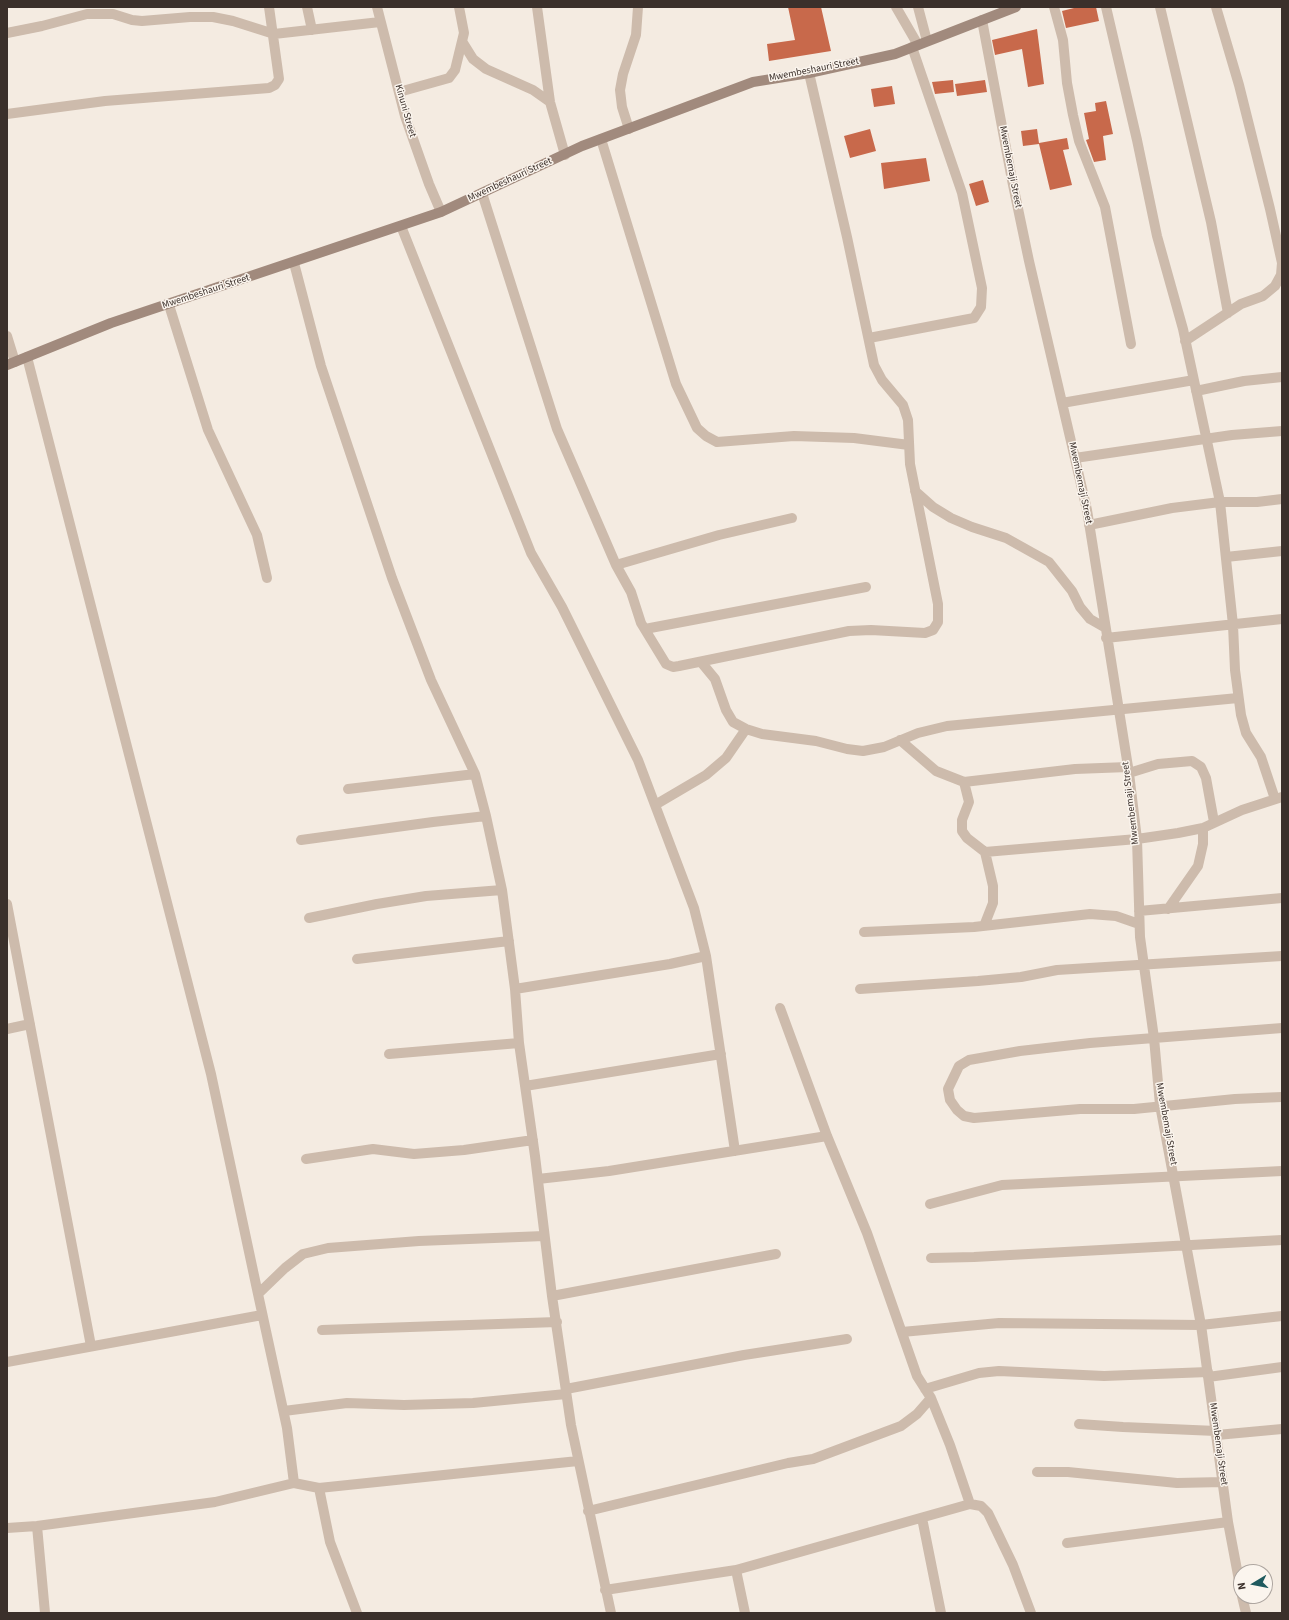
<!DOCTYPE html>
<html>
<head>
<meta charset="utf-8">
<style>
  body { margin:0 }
  #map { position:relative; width:1289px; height:1620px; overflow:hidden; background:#f4ebe1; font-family:"Source Sans 3",sans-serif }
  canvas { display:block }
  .frame { position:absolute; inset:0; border:8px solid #3b302b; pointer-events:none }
  .north { position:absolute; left:1233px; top:1564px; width:40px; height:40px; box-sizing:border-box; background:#fbf5ee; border:1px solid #aea6a0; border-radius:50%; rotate:260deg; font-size:11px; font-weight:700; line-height:16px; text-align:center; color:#3b302b }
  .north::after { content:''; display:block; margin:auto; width:14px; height:18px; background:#1f5a5e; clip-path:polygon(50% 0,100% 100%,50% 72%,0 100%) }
</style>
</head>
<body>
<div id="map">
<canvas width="1289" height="1620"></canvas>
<div class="frame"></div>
<div class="north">N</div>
</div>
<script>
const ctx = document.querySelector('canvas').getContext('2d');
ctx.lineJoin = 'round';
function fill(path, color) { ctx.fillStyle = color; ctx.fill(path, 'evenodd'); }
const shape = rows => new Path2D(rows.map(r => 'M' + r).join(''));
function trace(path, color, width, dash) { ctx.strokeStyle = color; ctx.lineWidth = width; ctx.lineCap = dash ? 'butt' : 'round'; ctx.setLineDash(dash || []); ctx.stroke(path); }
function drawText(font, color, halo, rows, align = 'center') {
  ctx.font = font + ' "Source Sans 3",sans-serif'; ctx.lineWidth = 3; ctx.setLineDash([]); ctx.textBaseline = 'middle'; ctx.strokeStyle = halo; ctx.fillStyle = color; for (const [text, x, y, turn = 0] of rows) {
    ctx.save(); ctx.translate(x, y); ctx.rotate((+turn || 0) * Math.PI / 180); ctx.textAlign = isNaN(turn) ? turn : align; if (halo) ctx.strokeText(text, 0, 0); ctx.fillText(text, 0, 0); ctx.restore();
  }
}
const building = shape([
  [788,7,821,7,831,51,769,61,767,44,795,40],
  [1078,7,1096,7,1099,21,1066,28,1062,11],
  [1037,29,1044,84,1028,87,1022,49,995,55,992,40],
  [953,80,954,92,935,94,932,82],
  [985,80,987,92,957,96,955,84],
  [892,86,895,104,874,107,871,89],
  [1106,101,1113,134,1103,136,1106,160,1094,162,1086,140,1089,139,1084,113,1096,111,1095,103],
  [870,129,876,151,850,158,844,136],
  [1037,129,1039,143,1067,138,1069,149,1063,150,1072,185,1050,190,1039,144,1023,146,1021,131],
  [926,158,930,181,884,189,881,163],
  [983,180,989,202,976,206,969,184]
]);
const street = shape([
  [307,7,312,30],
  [377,7,405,116,429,184,441,212],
  [537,7,550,102,565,155],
  [896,7,918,45],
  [918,7,927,41],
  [1054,7,1063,40,1067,83,1073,115,1079,141,1105,207,1131,344],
  [1106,7,1137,140,1157,236,1183,329,1220,502,1233,625,1235,670,1241,715,1246,733,1261,757,1275,799],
  [1160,7,1211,222,1228,313],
  [982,20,1012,180,1029,261,1087,510,1129,773,1137,839,1140,937,1154,1038,1160,1105,1201,1325,1228,1522,1241,1591],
  [7,33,42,26,87,14,113,14,132,20,142,21,190,17,213,17,233,21,274,34,380,22],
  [463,43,473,59,486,69,533,90,550,102],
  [399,92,449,78,455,70,464,33,459,7],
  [7,114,105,101,269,88,275,85,279,79,269,7],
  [629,129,622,107,620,90,623,74,636,35,638,7],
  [601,139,676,384,697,428,706,436,717,442,794,436,854,438,909,445],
  [482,193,557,429,616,565,631,592,641,623,666,664,673,667,679,666,849,631,871,630,925,633,933,630,938,622,938,604,910,464,908,420,903,405,882,380,874,365,847,237,809,73],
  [401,226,531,553,562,607,638,760,694,908,706,956,735,1151],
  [294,263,321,366,392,578,431,680,475,774,486,816,502,890,515,989,519,1043,535,1156,552,1296,571,1425,611,1613],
  [169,305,208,430,257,535,267,578],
  [7,336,15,362],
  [869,338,974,318,981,307,982,288,962,193,912,47],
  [1185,341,1241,304,1263,296,1275,286,1281,275,1282,263,1270,209,1239,85,1216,7],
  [27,357,211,1074,258,1294,285,1268,303,1254,328,1248,419,1241,544,1236],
  [1196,391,1244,381,1282,377],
  [1062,403,1194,380],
  [1075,458,1232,435,1282,431],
  [915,491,933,507,951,518,972,527,1006,538,1049,562,1072,591,1080,607,1090,619,1104,627],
  [1089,525,1172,508,1220,502,1257,502,1282,499],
  [1226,557,1282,551],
  [616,565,719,535,792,518],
  [645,629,866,587],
  [1106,638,1282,619],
  [701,662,715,679,726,710,733,722,746,729,762,734,816,741,847,749,863,751,884,747,918,733,947,726,1238,698],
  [900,740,936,771,964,782,1075,769,1128,767],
  [1129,773,1158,764,1192,761,1201,767,1206,778,1214,822],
  [964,782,969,802,962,820,962,831,967,838,985,852,993,886,993,903,984,926],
  [348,789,475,774],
  [655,805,706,775,726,758,746,729],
  [301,840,433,822,486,816],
  [985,852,1137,839,1178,833,1203,828,1242,810,1282,797],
  [7,904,91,1346],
  [1168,909,1198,866,1203,844,1203,828],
  [1139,911,1282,898],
  [309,918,377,904,426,896,502,890],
  [864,932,974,927,1090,914,1116,916,1139,924],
  [357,959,509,941],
  [515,989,670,964,706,956],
  [860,989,978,981,1021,977,1057,970,1282,956],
  [780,1008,827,1136,867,1233,917,1376,931,1398,950,1445,970,1504],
  [1282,1028,1090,1043,1020,1051,969,1060,959,1066,948,1089,950,1100,957,1110,964,1116,974,1118,1080,1109,1134,1109,1235,1099,1282,1097],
  [7,1029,30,1024],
  [389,1054,519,1043],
  [525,1086,721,1054],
  [306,1159,373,1149,414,1154,464,1150,533,1140],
  [538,1179,609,1171,827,1136],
  [930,1204,1002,1185,1282,1171],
  [931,1258,974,1257,1282,1240],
  [258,1294,287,1428,294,1483],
  [552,1296,776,1254],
  [322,1330,557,1322],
  [902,1332,999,1323,1201,1325,1282,1316],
  [7,1362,262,1315],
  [1208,1377,1282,1367],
  [566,1389,744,1355,847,1339],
  [925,1389,979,1373,999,1371,1104,1376,1208,1372],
  [284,1411,347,1403,404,1405,473,1403,566,1394],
  [1079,1424,1123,1427,1216,1431],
  [1217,1435,1282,1429],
  [1037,1472,1068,1472,1177,1483,1223,1482],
  [319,1488,330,1542,357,1613],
  [588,1511,788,1463,813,1459,901,1426,917,1414,931,1398],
  [922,1518,941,1613],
  [37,1526,45,1613],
  [7,1528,37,1526,215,1502,294,1483,319,1488,578,1461],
  [1067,1543,1228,1522],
  [736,1570,745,1613],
  [605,1590,736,1570,970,1504,981,1506,988,1513,1013,1565,1031,1613],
  [1242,1596,1246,1613]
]);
const secondary = shape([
  [7,365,111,323,441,212,582,146,753,82,809,73,895,54,1016,7]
]);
const streetNames = [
  ["Mwembeshauri Street",814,70,-11],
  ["Kinuni Street",405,111,74],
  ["Mwembemaji Street",1010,167,79],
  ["Mwembeshauri Street",510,180,-25],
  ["Mwembeshauri Street",206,292,-18],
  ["Mwembemaji Street",1080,483,78],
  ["Mwembemaji Street",1131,803,-97],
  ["Mwembemaji Street",1166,1124,80],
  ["Mwembemaji Street",1218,1444,82]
];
fill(building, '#c8694b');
trace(street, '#cdbbac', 10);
trace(secondary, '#a18a7d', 10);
drawText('10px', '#3b302b', '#fbf5ee', streetNames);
</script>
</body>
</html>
